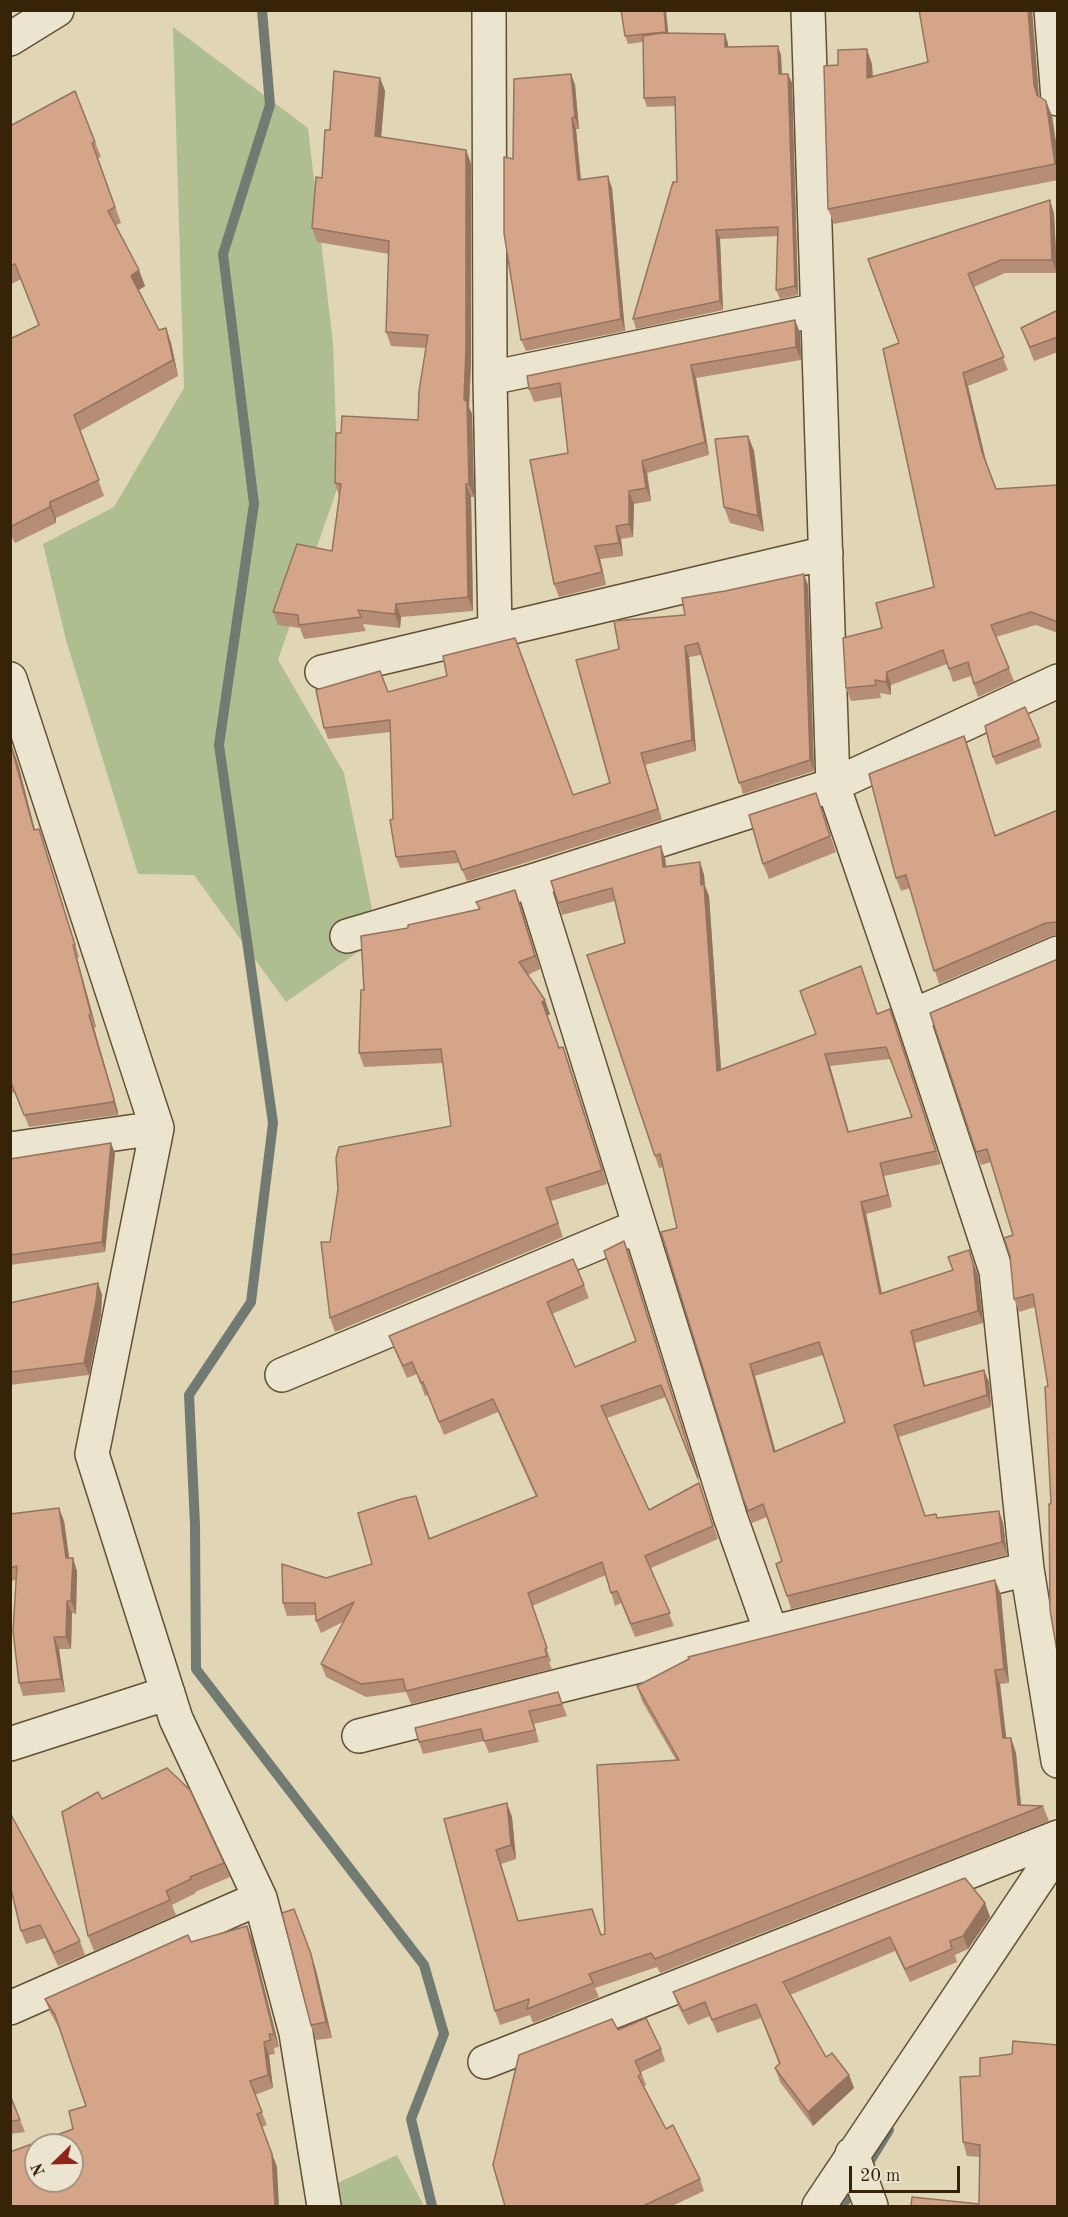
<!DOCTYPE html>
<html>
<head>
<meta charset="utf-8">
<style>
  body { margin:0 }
  #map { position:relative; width:1068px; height:2217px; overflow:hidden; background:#e0d5b5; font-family:"Old Standard TT",serif }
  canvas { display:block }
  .frame { position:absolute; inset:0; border:12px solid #372308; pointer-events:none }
  .north { position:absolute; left:24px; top:2133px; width:60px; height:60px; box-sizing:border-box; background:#ebe4cf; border:2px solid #a3977f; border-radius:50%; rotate:247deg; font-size:16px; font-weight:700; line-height:24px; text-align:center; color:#372308 }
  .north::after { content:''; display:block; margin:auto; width:21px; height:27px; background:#8f2418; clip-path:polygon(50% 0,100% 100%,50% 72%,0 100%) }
  .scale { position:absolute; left:849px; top:2166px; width:111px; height:27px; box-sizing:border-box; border:3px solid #372308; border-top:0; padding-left:8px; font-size:18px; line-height:21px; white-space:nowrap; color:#372308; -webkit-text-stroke:4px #ebe4cf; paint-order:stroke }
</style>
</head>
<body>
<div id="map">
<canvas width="1068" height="2217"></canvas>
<div class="frame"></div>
<div class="north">N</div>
<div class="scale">20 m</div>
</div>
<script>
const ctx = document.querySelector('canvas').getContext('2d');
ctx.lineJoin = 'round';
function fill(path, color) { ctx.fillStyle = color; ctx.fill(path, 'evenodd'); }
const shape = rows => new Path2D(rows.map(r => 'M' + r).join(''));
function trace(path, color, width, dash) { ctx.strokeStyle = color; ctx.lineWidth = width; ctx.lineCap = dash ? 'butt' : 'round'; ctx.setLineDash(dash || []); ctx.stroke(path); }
const green = shape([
  [173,27,308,128,333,344,338,486,278,660,344,773,378,938,286,1002,194,875,138,874,66,640,43,544,114,507,184,388],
  [397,2155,424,2206,326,2206,321,2191]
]);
const stream = shape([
  [262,10,270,105,223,254,254,504,219,745,273,1123,251,1302,189,1395,195,1525,196,1669,424,1965,444,2034,411,2119,432,2206],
  [864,2171,889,2130],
  [842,2206,856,2184]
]);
const minor = shape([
  [489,10,490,378,495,630],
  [808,10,833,785,912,1016,996,1271,1027,1569,1058,1761],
  [1051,10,1058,99],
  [10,39,57,10],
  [490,378,817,310],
  [322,672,826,553],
  [10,679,157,1128,92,1454,176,1719,260,1898],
  [532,881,730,1516,771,1632],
  [347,936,532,881,833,785,1058,681],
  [912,1016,1058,953],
  [10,1149,157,1128],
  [282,1375,639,1226],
  [359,1736,1027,1569],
  [10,1744,168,1693],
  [10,2008,260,1898,296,2033,324,2206],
  [485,2062,1058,1837],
  [852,2154,871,2206],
  [819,2206,1058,1849]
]);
const wall = shape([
  [621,10,668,33,728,43,728,47,781,55,782,74,788,74,792,83,798,295,780,299,776,290,778,236,720,239,723,310,636,329,633,319,677,182,675,106,647,107,644,98,643,42,628,44,625,36],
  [1032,10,1039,96,1046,101,1052,116,1058,156,1058,180,834,224,828,209,872,64,873,77,928,62],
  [571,74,575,85,579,129,576,129,581,180,612,188,625,331,526,351,521,340,513,159],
  [380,78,385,91,381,137,466,150,471,164,471,362,469,407,472,414,474,497,471,497,473,611,401,617,400,628,363,624,366,631,304,639,300,628,278,625,273,612,332,551,339,496,335,483,341,433,418,420,426,348,391,346,386,332,389,254,317,242,312,228,322,178,330,130],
  [10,126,95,142,101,157,98,158,121,223,116,225,145,286,139,290,159,330,166,328,171,343,178,376,80,431,104,496,56,518,56,523,15,543,10,534,10,339,39,325,21,279,10,285],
  [1054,213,1057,273,1005,273,974,287,1008,370,968,386,986,463,996,489,1058,485,1058,633,1036,625,996,637,1014,681,978,697,971,676,953,682,947,664,891,685,891,695,880,693,881,698,851,701,846,688,882,628,934,587,899,344,868,259],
  [1058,310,1058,352,1034,361,1021,328],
  [795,320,800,333,801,360,696,378,709,455,647,473,651,501,634,504,633,537,621,539,623,556,600,559,606,585,559,597,554,584,568,453,561,397,534,402,529,389],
  [748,436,754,451,764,532,730,523,724,507],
  [808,585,814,771,743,794,701,655,689,657,696,751,645,765,662,820,467,881,459,863,400,868,396,857,390,732,328,739,324,728,388,692,573,795,610,783,619,649,685,615],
  [1039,739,1042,747,996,765,993,757],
  [10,741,18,764,35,830,43,841,79,957,77,958,96,1027,94,1028,118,1112,118,1115,29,1127,15,1092,10,1094],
  [969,749,995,835,1058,810,1058,935,1051,936,939,984,910,888,901,891,896,878],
  [816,793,836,852,769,879,763,864],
  [665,858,666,866,700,862,704,875,705,886,709,896,721,1069,877,1014,894,1022,941,1164,884,1176,892,1207,866,1214,882,1293,978,1275,983,1323,915,1343,925,1386,989,1382,991,1407,899,1437,925,1516,938,1518,999,1511,1003,1523,1007,1555,791,1609,787,1596,782,1561,767,1517,752,1523,743,1498,663,1167,659,1168,655,1156,625,943,615,901,562,915,558,903],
  [890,1059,912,1117,849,1132,830,1066],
  [823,1355,845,1422,775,1451,755,1376],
  [515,890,540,969,528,975,550,1014,547,1016,559,1048,568,1061,607,1184,551,1201,563,1237,335,1332,330,1318,330,1242,451,1126,443,1063,364,1067,359,1053,364,990,408,928,479,909],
  [1058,959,1051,1504,1048,1386,1035,1307,1019,1312,1014,1299,1013,1235,991,1162,981,1165,976,1152],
  [115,1153,105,1252,10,1265,10,1159],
  [624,1241,702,1491,699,1483,718,1539,651,1568,674,1626,635,1637,621,1603,615,1606,606,1575,532,1606,551,1661,549,1662,552,1669,411,1704,406,1692,366,1697,326,1677,321,1664,343,1622,321,1633,316,1621,316,1615,287,1616,283,1603,326,1578,372,1564,416,1496,430,1538,536,1497,498,1412,444,1435,428,1395,425,1396,417,1374,407,1378,394,1349,389,1336,584,1285,589,1298,552,1314,575,1367,636,1341],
  [666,1397,699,1483,649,1510,607,1418],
  [98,1283,102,1295,101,1314,89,1375,10,1385,10,1303],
  [59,1508,64,1521,69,1558,77,1571,76,1614,72,1613,71,1649,59,1649,65,1692,23,1696,19,1683,16,1580,10,1581,10,1514],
  [995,1580,1001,1595,1009,1683,1000,1684,1006,1738,1011,1738,1016,1753,1021,1805,1043,1806,1049,1821,660,1973,657,1967,595,1988,599,1997,533,2023,530,2015,500,2025,495,2011,444,1819,512,1817,516,1859,501,1864,518,1921,601,1935,605,1934,676,1760,642,1701,637,1686],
  [558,1692,567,1716,534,1724,539,1742,489,1753,484,1741,423,1754,419,1742],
  [102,1799,224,1863,230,1877,195,1892,196,1893,172,1905,176,1915,94,1951,88,1936],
  [10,1885,80,1941,85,1955,58,1966,45,1938,26,1944,21,1931],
  [985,1903,990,1917,968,1949,955,1955,957,1962,910,1982,895,1951,790,1995,826,2057,849,2075,854,2088,813,2126,780,2082,775,2068,779,2064,761,2018,717,2033,710,2016,688,2025,678,2006,673,1992],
  [247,1926,252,1939,279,2047,274,2048,275,2054,269,2055,273,2088,255,2095,267,2125,262,2127,277,2167,73,2129,86,2106,59,2028,50,2012,45,1999,191,1942],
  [316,1970,332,2038,316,2040,311,2025],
  [618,2030,661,2049,665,2061,641,2072,646,2085,644,2086,666,2129,700,2179,704,2191,672,2206,505,2206],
  [1012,2054,979,2204,980,2157,967,2156,963,2142,980,2076],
  [10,2095,20,2120,25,2132,10,2134]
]);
const shadedWall = shape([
  [664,10,666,10,669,40,666,32],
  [1028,10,1032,10,1039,100,1034,85],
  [725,34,728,43,728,57,725,47],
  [778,46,781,55,782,83,779,74],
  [867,49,872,64,873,93,867,78],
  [571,74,575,85,579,129,575,117],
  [788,74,792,83,798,295,795,286],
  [380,78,385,91,380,150,375,136],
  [1046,101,1052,116,1058,156,1058,170,1055,164],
  [572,118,576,129,582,192,578,180],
  [466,150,471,164,471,362,469,407,472,414,474,497,469,484,464,400],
  [608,176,612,188,625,331,621,319],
  [1050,200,1054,213,1057,273,1052,260],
  [716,230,720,239,723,310,720,301],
  [139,270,145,286,137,291,131,276],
  [795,320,800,333,801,360,796,347],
  [166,328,171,343,178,376,173,360],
  [691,365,696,378,709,455,705,442],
  [963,373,968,386,987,465,982,452],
  [748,436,754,451,764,532,758,516],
  [642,461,647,473,651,501,646,488],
  [466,484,471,497,473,611,468,597],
  [629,491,634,504,633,537,629,524],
  [50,502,56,518,56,523,50,507],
  [616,526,621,539,623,556,619,543],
  [595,546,600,559,606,585,602,572],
  [804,574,808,585,814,771,810,760],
  [396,604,401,617,400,628,395,614],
  [685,646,689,657,696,751,692,740],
  [887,672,891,685,891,695,886,682],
  [964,736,969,749,999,848,995,836],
  [10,741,18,764,38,842,34,830],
  [641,753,645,765,662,820,658,809],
  [39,829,43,841,79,957,75,945],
  [661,846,665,858,668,879,663,867],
  [700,862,704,875,705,886,709,896,722,1083,717,1071],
  [515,890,520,904,540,969,535,956],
  [73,945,77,958,96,1027,91,1014],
  [545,1000,550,1014,547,1016,542,1002],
  [89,1015,94,1028,118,1112,118,1115,113,1102],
  [563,1047,568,1061,607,1184,602,1170],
  [825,1054,830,1066,852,1144,848,1132],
  [111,1143,115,1153,105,1252,102,1242],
  [880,1163,884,1176,892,1207,888,1195],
  [861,1202,866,1214,884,1306,880,1294],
  [624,1241,629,1254,702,1491,698,1478],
  [969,1250,978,1275,983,1323,978,1311],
  [98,1283,102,1295,101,1314,89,1375,84,1363],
  [911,1331,915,1343,928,1399,924,1386],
  [750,1364,755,1376,779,1464,774,1452],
  [984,1370,989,1382,991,1407,987,1395],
  [59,1508,64,1521,71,1571,66,1558],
  [999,1511,1003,1523,1007,1555,1002,1542],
  [73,1558,77,1571,76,1614,71,1601],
  [995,1580,1001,1595,1009,1683,1004,1669],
  [67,1601,72,1613,71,1649,66,1637],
  [54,1637,59,1649,65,1692,61,1679],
  [995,1670,1000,1684,1008,1753,1003,1738],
  [1011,1738,1016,1753,1022,1814,1018,1805],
  [507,1803,512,1817,516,1859,511,1845],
  [496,1850,501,1864,523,1936,518,1921],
  [985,1903,990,1917,968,1949,963,1936],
  [247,1926,252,1939,279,2047,274,2034],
  [311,1954,316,1970,332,2038,326,2022],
  [264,2042,269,2055,273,2088,268,2075],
  [849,2075,854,2088,813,2126,808,2112],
  [272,2154,277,2167,279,2206,275,2206]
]);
const building = shape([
  [621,10,664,10,666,32,625,36,621,10],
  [919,10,1028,10,1034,85,1037,95,1046,101,1055,164,828,209,824,66,838,65,838,50,867,49,867,78,928,62,919,10],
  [661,33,725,34,725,47,778,46,779,74,788,74,795,286,776,290,778,227,716,230,720,301,633,319,673,182,677,182,675,97,644,98,643,36,661,33],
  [334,71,380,78,375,136,466,150,466,348,464,400,467,401,469,484,466,484,468,597,396,604,395,614,358,610,361,617,299,625,298,615,273,612,297,544,332,551,341,484,335,483,336,433,341,433,342,416,418,420,419,391,428,335,386,332,389,241,312,228,316,177,322,178,325,130,330,130,334,71],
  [571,74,575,117,572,118,578,180,608,176,621,319,521,340,504,233,504,157,513,159,514,79,571,74],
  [75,91,95,142,92,143,115,207,108,211,139,270,131,276,159,330,166,328,173,360,74,415,99,480,50,502,50,507,10,527,10,339,39,325,15,264,10,266,10,126,75,91],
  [1050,200,1052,260,1001,260,968,274,1004,357,963,373,982,452,996,489,1058,485,1058,622,1031,612,991,625,1009,668,974,684,968,662,949,669,943,650,887,672,886,682,875,680,876,685,846,688,843,638,882,628,876,603,934,587,883,349,899,343,868,259,1050,200],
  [1058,310,1058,337,1030,347,1021,328,1058,310],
  [795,320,796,347,691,365,705,442,642,461,646,488,629,491,629,524,616,526,619,543,595,546,602,572,554,584,530,460,568,453,560,383,529,389,527,376,795,320],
  [748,436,758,516,724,507,715,439,748,436],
  [804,574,810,760,739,783,698,643,685,646,692,740,641,753,658,809,462,870,455,851,396,857,390,820,393,819,390,720,324,728,316,690,380,671,388,692,447,676,443,656,515,638,573,795,610,783,576,660,619,649,614,621,685,615,682,598,725,591,804,574],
  [1025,707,1039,739,993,757,985,726,1025,707],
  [964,736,995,836,1058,810,1058,922,1046,923,934,971,906,875,896,878,869,774,964,736],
  [10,742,34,830,39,829,75,945,73,945,91,1014,89,1015,114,1099,113,1102,24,1115,10,1080,10,742],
  [816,793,830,836,763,864,749,815,816,793],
  [661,846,663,867,700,862,701,885,704,884,717,1071,816,1034,800,991,861,966,877,1014,890,1009,936,1151,880,1163,888,1195,861,1202,880,1294,953,1270,948,1257,969,1250,973,1263,978,1311,911,1331,924,1386,984,1370,987,1395,894,1425,925,1516,936,1514,937,1518,999,1511,1002,1542,787,1596,776,1564,782,1561,763,1504,748,1511,743,1498,661,1232,677,1228,660,1154,655,1156,587,955,625,943,612,888,558,903,551,881,661,846],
  [886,1047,912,1117,848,1132,825,1054,886,1047],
  [819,1342,845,1422,774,1452,750,1364,819,1342],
  [515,890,535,956,519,962,545,1000,542,1002,559,1048,563,1047,602,1170,546,1188,558,1223,330,1318,321,1242,330,1242,338,1189,336,1158,339,1147,451,1126,441,1049,359,1053,361,990,364,990,361,936,408,928,408,925,480,909,476,902,515,890],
  [1058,959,1058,1657,1050,1610,1049,1504,1051,1504,1045,1387,1048,1386,1033,1294,1014,1299,1010,1256,1004,1238,1013,1235,987,1149,976,1152,930,1013,1058,959],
  [111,1143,102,1242,10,1255,10,1159,111,1143],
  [624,1241,698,1478,661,1385,601,1406,649,1510,699,1483,713,1526,645,1556,670,1613,631,1624,617,1591,611,1593,602,1562,528,1593,547,1648,545,1649,547,1656,406,1691,403,1679,361,1684,321,1664,354,1602,316,1621,315,1603,283,1603,282,1564,326,1578,372,1564,358,1513,401,1499,416,1496,429,1539,537,1496,493,1399,439,1422,423,1382,421,1383,412,1362,403,1366,389,1336,573,1259,584,1285,547,1302,575,1367,636,1341,604,1251,624,1241],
  [98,1283,96,1301,84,1363,10,1372,10,1303,98,1283],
  [59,1508,66,1558,73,1558,71,1601,67,1601,66,1637,54,1637,61,1679,19,1683,13,1631,17,1566,10,1568,10,1514,59,1508],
  [995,1580,1004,1669,995,1670,1003,1738,1011,1738,1018,1805,1043,1806,655,1959,651,1953,589,1974,593,1983,527,2009,529,1999,495,2011,444,1819,507,1803,511,1845,496,1850,518,1921,592,1909,601,1935,605,1934,597,1765,679,1760,637,1686,689,1659,688,1657,995,1580],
  [558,1692,562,1704,529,1711,535,1730,484,1741,481,1729,419,1742,415,1728,558,1692],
  [167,1768,190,1790,224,1863,190,1877,191,1879,166,1891,170,1900,88,1936,62,1812,98,1792,102,1799,167,1768],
  [10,1813,80,1941,54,1953,40,1925,21,1931,10,1885,10,1813],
  [965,1878,985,1903,963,1936,950,1941,952,1949,905,1969,890,1937,783,1982,826,2057,832,2053,849,2075,808,2112,775,2068,780,2063,756,2004,712,2020,705,2002,683,2011,673,1992,965,1878],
  [294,1909,311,1954,326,2022,311,2025,282,1913,294,1909],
  [247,1926,274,2034,269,2034,271,2040,264,2042,268,2075,250,2081,262,2112,257,2114,272,2154,275,2206,10,2206,10,2152,73,2129,69,2111,86,2106,55,2015,45,1999,188,1935,191,1942,247,1926],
  [36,2145,72,2145,72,2181,36,2181,36,2145],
  [646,2018,661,2049,635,2061,641,2074,638,2076,666,2129,673,2125,700,2179,643,2206,505,2206,493,2165,519,2055,612,2019,618,2030,646,2018],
  [1013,2041,1058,2045,1058,2206,911,2206,912,2197,979,2204,980,2145,963,2142,960,2077,980,2076,980,2058,1012,2054,1013,2041],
  [10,2095,20,2120,10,2121,10,2095]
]);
fill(green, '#aebe91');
trace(stream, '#717b71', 10);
trace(minor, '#615033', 36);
trace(minor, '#ebe4cf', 33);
fill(wall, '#b68e75');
fill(shadedWall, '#94745f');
fill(building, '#d4a588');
trace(building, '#94745f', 1.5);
</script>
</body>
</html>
